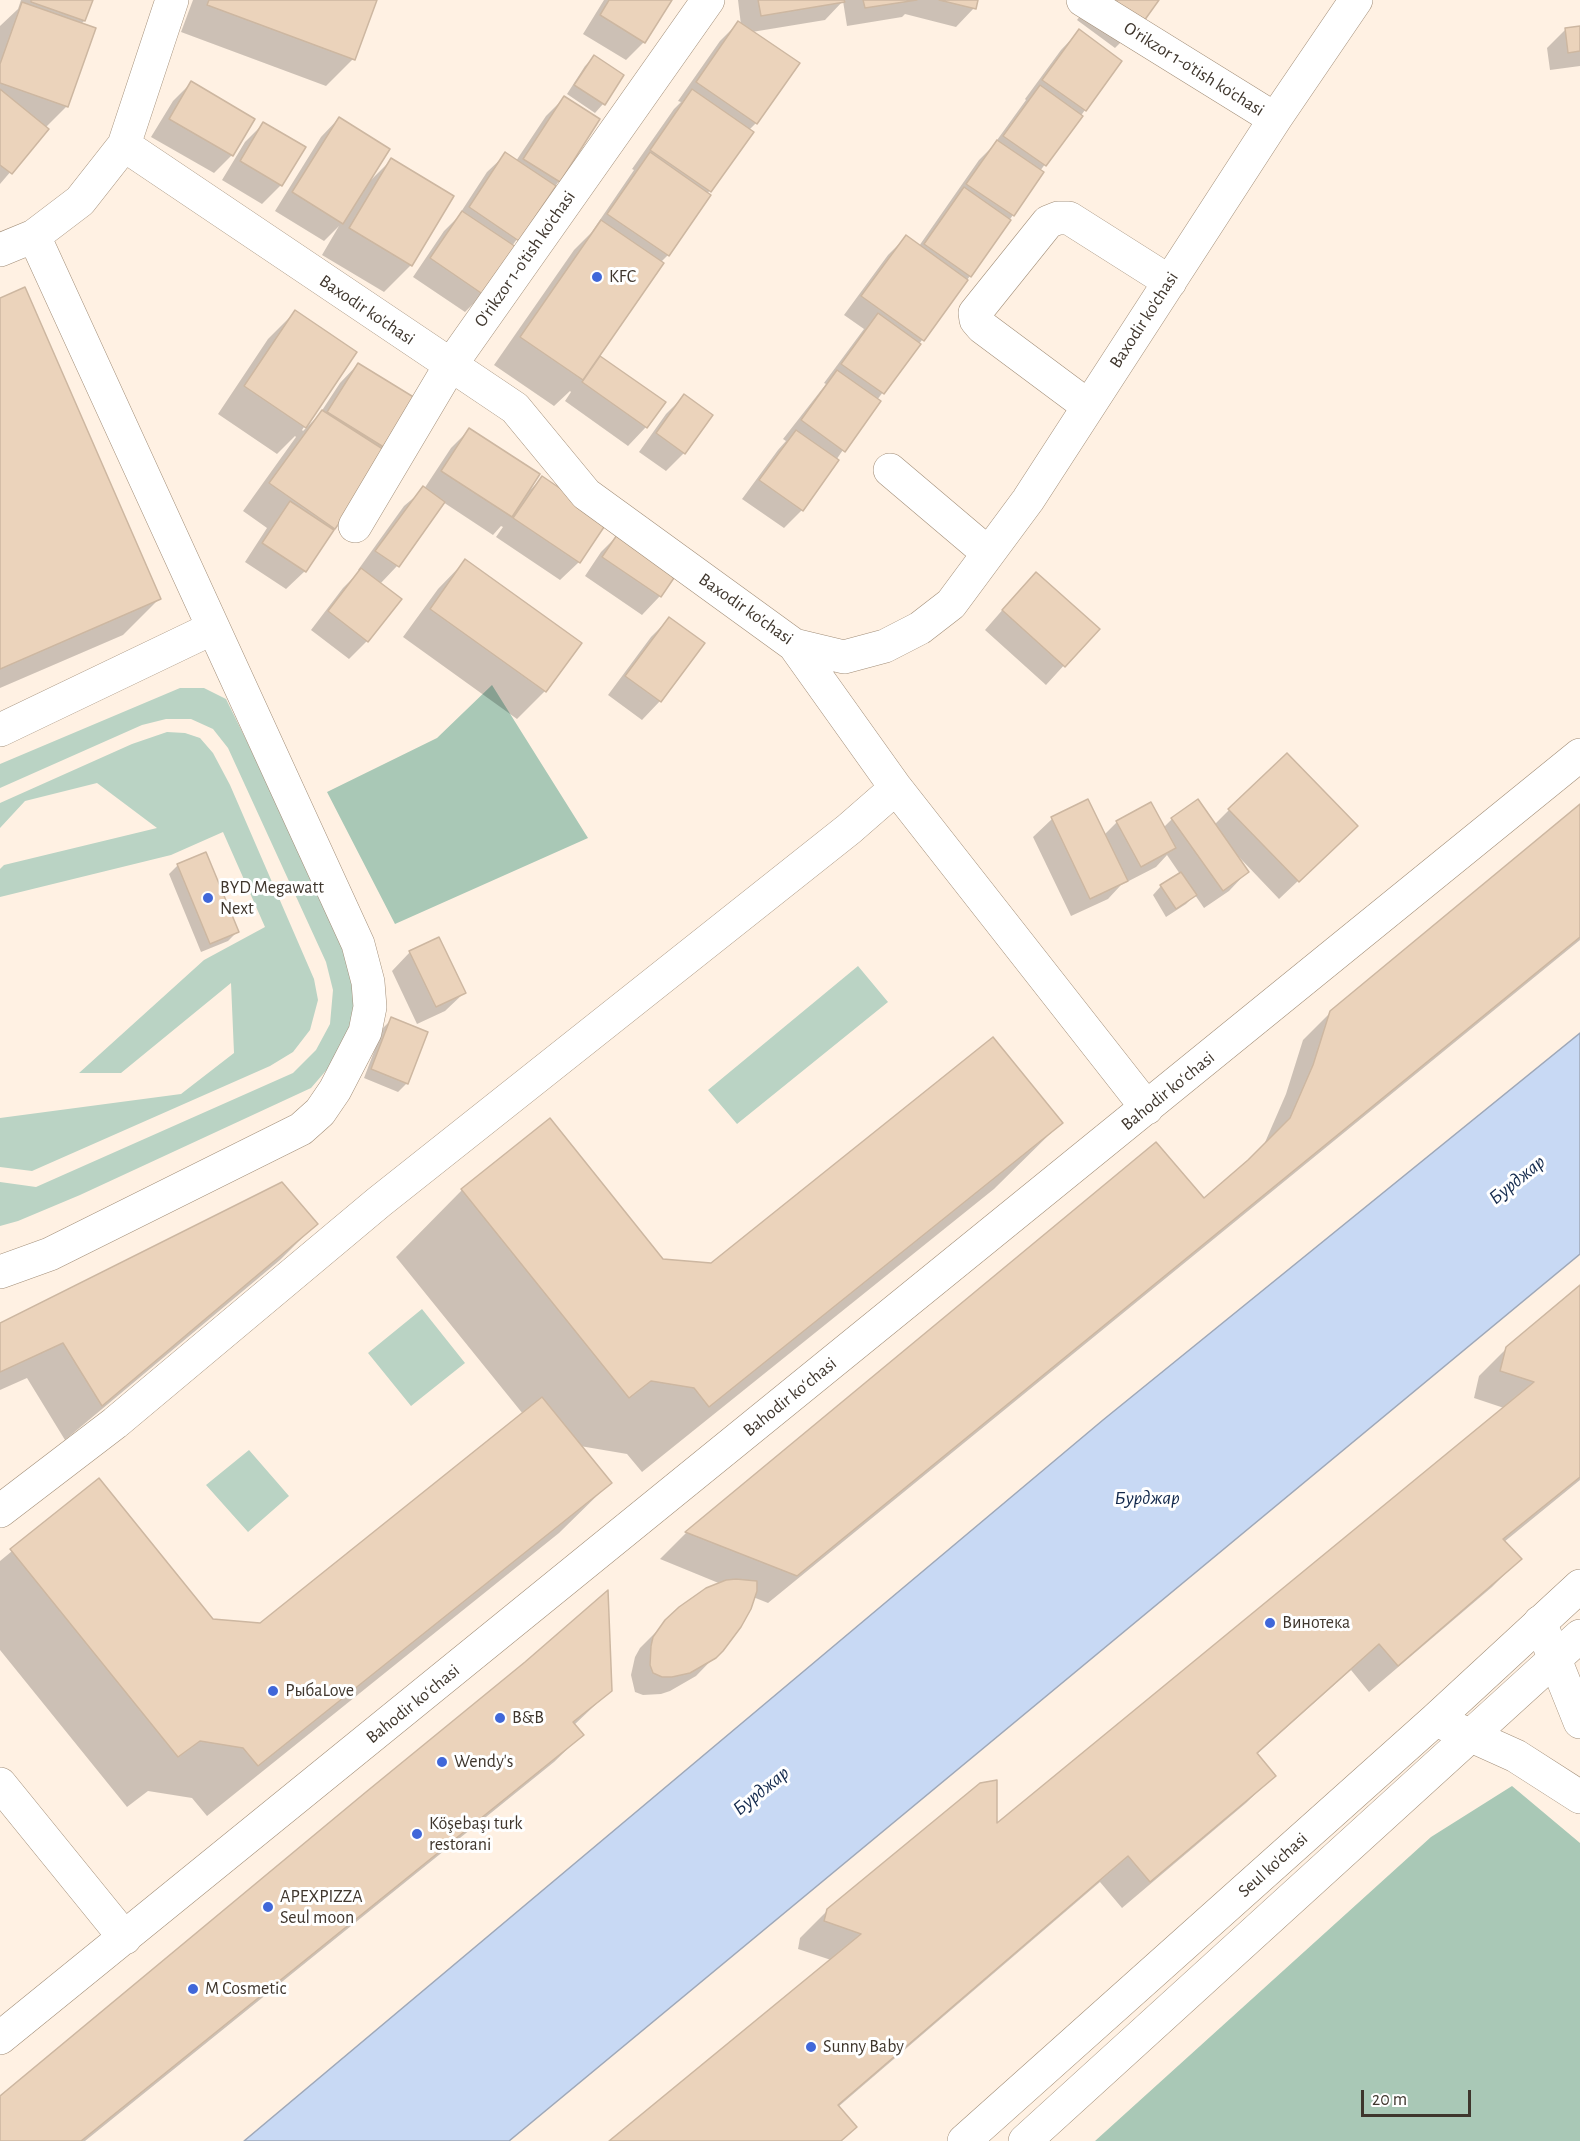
<!DOCTYPE html>
<html>
<head>
<meta charset="utf-8">
<style>
  body { margin:0 }
  #map { position:relative; width:1580px; height:2141px; overflow:hidden; background:#fff1e3; font-family:"Alegreya Sans",sans-serif }
  canvas { display:block }
  .scale { position:absolute; left:1361px; top:2090px; width:110px; height:27px; box-sizing:border-box; border:3px solid #3f362d; border-top:0; padding-left:8px; font-size:18px; line-height:21px; white-space:nowrap; color:#3f362d; -webkit-text-stroke:4px #fff; paint-order:stroke }
</style>
</head>
<body>
<div id="map">
<canvas width="1580" height="2141"></canvas>
<div class="scale">20 m</div>
</div>
<script>
const ctx = document.querySelector('canvas').getContext('2d');
ctx.lineJoin = 'round';
function fill(path, color) { ctx.fillStyle = color; ctx.fill(path, 'evenodd'); }
const shape = rows => new Path2D(rows.map(r => 'M' + r).join(''));
function trace(path, color, width, dash) { ctx.strokeStyle = color; ctx.lineWidth = width; ctx.lineCap = dash ? 'butt' : 'round'; ctx.setLineDash(dash || []); ctx.stroke(path); }
function drawText(font, color, halo, rows, align = 'center') {
  ctx.font = font + ' "Alegreya Sans",sans-serif'; ctx.lineWidth = 6; ctx.setLineDash([]); ctx.textBaseline = 'middle'; ctx.strokeStyle = halo; ctx.fillStyle = color; for (const [text, x, y, turn = 0] of rows) {
    ctx.save(); ctx.translate(x, y); ctx.rotate((+turn || 0) * Math.PI / 180); ctx.textAlign = isNaN(turn) ? turn : align; if (halo) ctx.strokeText(text, 0, 0); ctx.fillText(text, 0, 0); ctx.restore();
  }
}
const green = shape([
  [180,688,204,688,226,699,351,953,359,1011,336,1059,311,1088,80,1195,18,1221,0,1226,0,1182,36,1187,293,1073,316,1050,330,1024,333,990,326,962,228,748,213,729,191,719,166,719,142,725,0,788,0,764],
  [167,732,185,733,200,738,213,753,230,785,314,979,318,1000,310,1030,293,1052,270,1066,32,1171,0,1167,0,1118,181,1094,234,1053,231,983,121,1073,79,1073,204,960,265,927,223,832,171,855,0,897,0,869,4,865,157,828,97,783,25,801,0,828,0,803,132,744],
  [858,966,888,1002,737,1124,708,1090],
  [422,1309,465,1363,411,1406,368,1353],
  [249,1450,289,1496,248,1532,206,1485]
]);
const forest = shape([
  [492,685,588,838,395,924,327,792,437,738],
  [1512,1786,1580,1843,1580,2141,1095,2141,1431,1837]
]);
const water = shape([
  [1580,1033,1580,1254,509,2141,244,2141,1103,1420,1580,1033]
]);
const shadow = shape([
  [21,0,91,0,84,21,81,24,67,106,45,128,47,129,0,184,0,26,18,9],
  [193,0,376,0,353,59,326,86,181,32],
  [604,0,670,0,644,42,626,60,583,34],
  [738,0,976,0,974,8,956,27,905,14,902,17,847,26,843,1,825,20,752,32,797,63,756,123,749,130,752,132,707,194,668,255,660,263,593,366,601,358,646,427,628,446,565,401,571,392,570,391,554,406,494,365,574,250,591,233,634,170,632,169,674,109,681,102,678,101,720,41,738,23,741,25],
  [1092,0,1157,0,1143,20,1115,48,1077,20],
  [1580,27,1580,66,1550,70,1547,48,1565,30],
  [1079,31,1085,110,1040,171,1013,215,970,276,877,400,802,510,784,528,742,499,778,450,786,441,783,439,826,384,824,383,864,329,844,315,888,255,906,237,919,246,979,160,992,147,1026,100,1025,99,1061,50],
  [594,57,603,104,595,113,567,94,585,66],
  [191,83,232,155,214,173,151,137,173,101],
  [564,98,598,119,559,181,512,246,483,294,465,312,413,277,444,231,457,218,487,172,506,154,516,161,546,116],
  [339,118,369,182,391,160,411,265,384,292,322,255,339,226,324,241,275,211,321,137],
  [264,123,304,147,281,185,262,204,222,180,245,142],
  [0,299,159,599,123,635,0,688],
  [295,312,355,352,302,430,303,431,319,415,340,383,358,364,387,454,331,530,305,571,286,589,245,562,267,528,243,511,296,437,295,436,277,454,218,414,268,339],
  [684,396,684,453,666,471,639,452,666,414],
  [469,430,530,490,542,478,579,562,560,580,496,537,503,527,501,526,493,535,443,502,397,566,380,584,367,641,349,659,311,630,343,588,360,571,358,570,404,506,424,489,451,448],
  [619,534,660,596,642,615,585,576,601,552],
  [465,561,545,691,517,719,403,637,438,589],
  [1018,592,1097,629,1046,685,985,630],
  [669,619,660,701,642,720,608,695,651,637],
  [1580,806,1580,940,768,1603,753,1597,729,1642,696,1676,670,1691,661,1694,643,1695,635,1692,631,1675,635,1657,640,1648,680,1608,721,1584,660,1559,686,1533,1156,1144,1203,1200,1263,1147,1286,1094,1303,1040,1331,1012],
  [1229,810,1337,844,1279,899,1239,857,1237,858,1247,872,1229,891,1204,908,1195,895,1186,904,1166,917,1153,895,1161,886,1180,874,1167,855,1156,867,1121,885,1108,899,1071,916,1033,837,1052,819,1104,835,1117,822,1163,828,1172,819,1214,825],
  [178,865,237,932,228,941,201,952,169,874],
  [410,952,464,993,445,1011,417,1024,392,971],
  [392,1019,407,1083,398,1092,364,1078,383,1028],
  [549,1120,663,1260,711,1265,1061,1123,994,1189,642,1472,627,1454,580,1446,610,1483,559,1533,207,1816,192,1798,148,1791,127,1807,0,1650,0,1561,98,1480,212,1620,260,1624,523,1414,396,1257,462,1190],
  [316,1224,280,1260,65,1440,27,1378,0,1390,0,1325],
  [1580,1287,1580,1480,1504,1542,1520,1559,1492,1587,1369,1692,1351,1670,1256,1755,1274,1776,1246,1803,1122,1908,1100,1882,838,2107,855,2127,841,2141,611,2141,831,1960,798,1949,800,1938,828,1910,995,1826,1504,1408,1474,1398,1479,1376,1507,1348],
  [611,1690,574,1725,582,1735,554,1762,85,2141,0,2141,0,2098]
]);
const building = shape([
  [31,0,93,0,85,21,31,2,31,0],
  [209,0,377,0,355,60,207,5,209,0],
  [609,0,672,0,645,43,600,15,609,0],
  [758,0,844,0,845,2,761,16,758,0],
  [863,0,917,0,865,8,863,0],
  [939,0,978,0,976,9,939,0],
  [1114,0,1159,0,1144,21,1114,0],
  [22,2,96,28,68,107,0,83,0,64,22,2],
  [738,21,800,63,757,124,696,82,738,21],
  [1580,26,1580,51,1568,53,1565,28,1580,26],
  [1079,29,1122,61,1086,111,1042,80,1079,29],
  [594,55,624,75,605,105,574,85,594,55],
  [191,81,255,119,233,156,169,119,191,81],
  [1040,85,1083,116,1046,166,1003,136,1040,85],
  [0,89,49,129,12,174,0,165,0,89],
  [692,89,754,132,711,192,650,150,692,89],
  [564,96,600,119,560,182,523,159,564,96],
  [339,117,390,149,343,224,292,192,339,117],
  [263,122,306,147,282,186,240,161,263,122],
  [997,140,1044,172,1014,216,966,184,997,140],
  [505,152,556,186,519,241,469,207,505,152],
  [650,152,711,195,669,256,607,214,650,152],
  [391,158,454,196,412,266,349,228,391,158],
  [964,187,1011,220,971,277,924,244,964,187],
  [462,211,516,247,484,295,430,258,462,211],
  [601,220,664,263,583,380,520,337,601,220],
  [906,235,968,280,924,341,861,296,906,235],
  [25,287,161,599,0,669,0,298,25,287],
  [295,310,357,352,306,428,244,386,295,310],
  [878,313,921,344,884,394,841,364,878,313],
  [600,356,666,402,647,428,582,382,600,356],
  [358,363,420,401,390,451,327,412,358,363],
  [837,370,881,401,845,452,801,420,837,370],
  [684,394,713,415,685,454,656,433,684,394],
  [322,410,389,453,335,529,269,483,322,410],
  [469,428,540,474,512,517,441,471,469,428],
  [796,430,839,460,803,511,759,480,796,430],
  [542,476,608,521,580,563,513,518,542,476],
  [423,486,445,502,399,567,375,551,423,486],
  [290,501,334,530,306,572,262,543,290,501],
  [619,532,678,572,661,597,602,557,619,532],
  [465,559,582,643,546,692,430,609,465,559],
  [361,568,402,599,368,642,328,611,361,568],
  [1036,572,1100,629,1065,667,1002,610,1036,572],
  [669,617,705,643,661,702,625,676,669,617],
  [1287,753,1358,826,1299,882,1228,809,1287,753],
  [1088,799,1128,881,1090,899,1051,817,1088,799],
  [1198,799,1249,872,1223,891,1171,818,1198,799],
  [1151,802,1176,848,1141,867,1116,821,1151,802],
  [1580,804,1580,937,797,1576,685,1532,1156,1142,1204,1198,1248,1160,1290,1118,1313,1065,1330,1011,1580,804],
  [206,852,239,932,210,944,177,864,206,852],
  [1181,872,1197,895,1176,909,1160,885,1181,872],
  [439,937,466,993,436,1007,409,951,439,937],
  [391,1017,428,1032,408,1084,371,1069,391,1017],
  [993,1037,1063,1123,709,1407,694,1388,651,1381,629,1398,461,1189,550,1118,663,1259,711,1263,993,1037],
  [282,1182,318,1224,102,1406,63,1343,0,1372,0,1323,282,1182],
  [1580,1285,1580,1477,1503,1539,1522,1559,1398,1666,1379,1644,1257,1753,1276,1776,1150,1882,1128,1856,838,2105,857,2127,841,2141,609,2141,861,1934,824,1921,827,1909,980,1783,997,1780,997,1823,1534,1382,1500,1371,1506,1347,1580,1285],
  [542,1397,612,1483,258,1766,243,1748,200,1741,178,1757,10,1549,99,1478,213,1619,260,1623,542,1397],
  [736,1579,757,1581,757,1591,751,1609,741,1627,723,1651,716,1658,690,1673,672,1677,662,1677,653,1673,650,1665,651,1646,653,1637,665,1620,679,1607,706,1588,726,1580,736,1579],
  [608,1590,612,1691,573,1722,584,1735,81,2141,0,2141,0,2096,366,1792,525,1662,608,1590]
]);
const minor = shape([
  [1083,0,1275,119],
  [124,145,515,408,586,494,794,645,844,657,885,646,920,628,951,604,1028,500,1275,119,1356,0],
  [0,250,34,236,80,201,124,145,172,0],
  [1088,406,982,327,976,320,975,313,1048,222,1058,218,1069,218,1170,282],
  [890,470,988,553],
  [355,526,450,366,708,0],
  [0,730,213,628],
  [896,788,1147,1108],
  [0,1272,50,1254,301,1129,320,1112,335,1090,365,1032,370,1007,368,982,358,944,34,236],
  [0,1511,115,1423,379,1202,849,829,896,788,794,645],
  [1540,1622,1580,1722],
  [1445,1724,1516,1756,1580,1797],
  [0,1784,125,1938],
  [0,2038,1580,755]
]);
const major = shape([
  [964,2141,1435,1720,1580,1586],
  [1025,2141,1580,1636]
]);
const markers = [
  [597,277,6,"#4067d9"],
  [208,898,6,"#4067d9"],
  [1270,1623,6,"#4067d9"],
  [273,1691,6,"#4067d9"],
  [500,1718,6,"#4067d9"],
  [442,1762,6,"#4067d9"],
  [417,1834,6,"#4067d9"],
  [268,1907,6,"#4067d9"],
  [193,1989,6,"#4067d9"],
  [811,2047,6,"#4067d9"]
];
const streetNames = [
  ["O'rikzor 1-o'tish ko'chasi",1194,69,32],
  ["O'rikzor 1-o'tish ko'chasi",525,259,-55],
  ["Baxodir ko'chasi",367,310,34],
  ["Baxodir ko'chasi",1144,320,-57],
  ["Baxodir ko'chasi",746,609,35],
  ["Bahodir koʻchasi",1168,1091,-39],
  ["Bahodir koʻchasi",790,1397,-39],
  ["Bahodir koʻchasi",413,1704,-39],
  ["Seul ko'chasi",1273,1865,-42]
];
const poiNames = [
  ["KFC",609,277],
  ["BYD Megawatt",220,888],
  ["Next",220,909],
  ["Винотека",1282,1623],
  ["РыбаLove",285,1691],
  ["B&B",512,1718],
  ["Wendy's",454,1762],
  ["Köşebaşı turk",429,1824],
  ["restorani",429,1845],
  ["APEXPIZZA",280,1897],
  ["Seul moon",280,1918],
  ["M Cosmetic",205,1989],
  ["Sunny Baby",823,2047]
];
const waterNames = [
  ["Бурджар",1517,1180,-39],
  ["Бурджар",1147,1498],
  ["Бурджар",761,1791,-39]
];
fill(green, '#bad3c4');
fill(forest, '#a9c8b6');
fill(water, '#c8d9f4');
trace(water, '#9fa8b8', 1.5);
fill(shadow, '#0003');
fill(building, '#ebd3bb');
trace(building, '#cdb7a1', 1.5);
trace(minor, '#a28e78', 34);
trace(major, '#a28e78', 34);
trace(minor, '#fff', 33);
trace(major, '#fff', 33);
for (const [x, y, r, color] of markers) { const dot = new Path2D(); dot.arc(x, y, r, 0, 2 * Math.PI); ctx.fillStyle = color; ctx.fill(dot); trace(dot, '#fff', 2); }
drawText('18px', '#3f362d', '#fff', streetNames);
drawText('18px', '#3f362d', '#fff', poiNames, 'left');
drawText('italic 20px', '#13294c', '#fff', waterNames);
</script>
</body>
</html>
